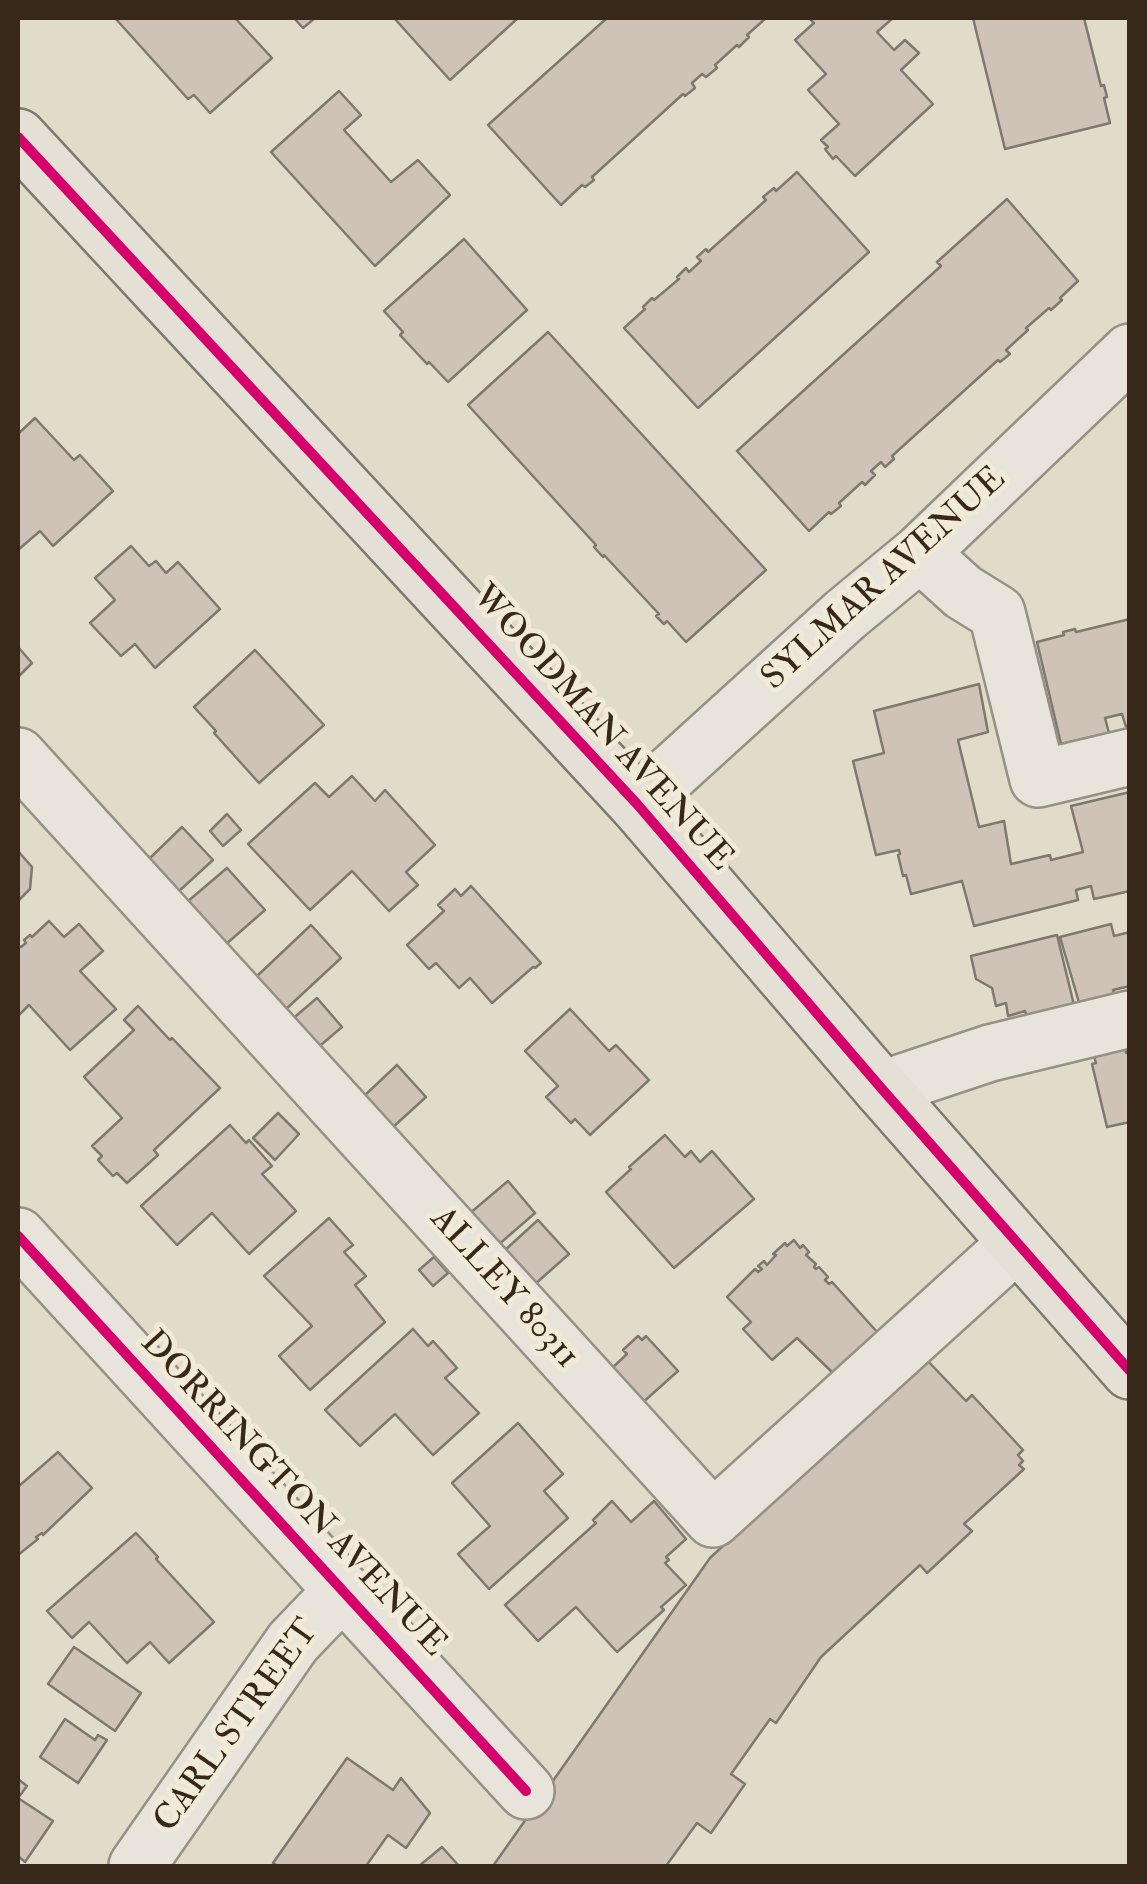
<!DOCTYPE html>
<html>
<head>
<meta charset="utf-8">
<style>
  body { margin:0 }
  #map { position:relative; width:1147px; height:1884px; overflow:hidden; background:#e1dbca; font-family:"IM FELL Double Pica",serif }
  canvas { display:block }
  .frame { position:absolute; inset:0; border:20px solid #372819; pointer-events:none }
</style>
</head>
<body>
<div id="map">
<canvas width="1147" height="1884"></canvas>
<div class="frame"></div>
</div>
<script>
const ctx = document.querySelector('canvas').getContext('2d');
ctx.lineJoin = 'round';
function fill(path, color) { ctx.fillStyle = color; ctx.fill(path, 'evenodd'); }
const shape = rows => new Path2D(rows.map(r => 'M' + r).join(''));
function trace(path, color, width, dash) { ctx.strokeStyle = color; ctx.lineWidth = width; ctx.lineCap = dash ? 'butt' : 'round'; ctx.setLineDash(dash || []); ctx.stroke(path); }
function drawText(font, color, halo, rows, align = 'center') {
  ctx.font = font + ' "IM FELL Double Pica",serif'; ctx.lineWidth = 10; ctx.setLineDash([]); ctx.textBaseline = 'middle'; ctx.strokeStyle = halo; ctx.fillStyle = color; for (const [text, x, y, turn = 0] of rows) {
    ctx.save(); ctx.translate(x, y); ctx.rotate((+turn || 0) * Math.PI / 180); ctx.textAlign = isNaN(turn) ? turn : align; if (halo) ctx.strokeText(text, 0, 0); ctx.fillText(text, 0, 0); ctx.restore();
  }
}
const building = shape([
  [115,18,235,18,272,58,210,113,194,95,188,99,115,18],
  [294,18,315,18,303,28,294,18],
  [394,18,518,18,450,80,394,18],
  [607,18,766,18,747,35,749,37,739,47,737,45,715,65,717,68,706,77,702,74,692,83,695,88,685,96,683,94,592,177,594,180,585,187,582,185,561,205,488,125,607,18],
  [809,18,893,18,877,32,894,50,905,40,919,53,901,70,933,104,855,176,836,156,833,159,825,149,828,147,821,140,839,124,808,90,826,74,795,40,814,23,809,18],
  [973,18,1084,18,1101,86,1104,85,1107,97,1104,98,1110,123,1005,149,973,18],
  [339,91,361,115,344,130,391,182,418,160,450,195,375,266,271,152,339,91],
  [797,172,869,252,698,408,624,328,645,309,643,307,652,298,654,300,679,279,677,277,686,268,689,272,701,261,697,257,706,249,708,252,766,200,763,197,774,188,776,191,797,172],
  [1007,199,1078,281,1060,298,1062,300,1051,310,1049,308,1026,328,1028,330,1006,350,1010,354,1000,362,998,360,892,456,894,459,885,467,881,462,871,471,875,475,865,485,862,482,839,503,841,506,831,514,829,512,809,531,737,451,941,266,937,262,1007,199],
  [464,239,527,310,448,382,429,362,427,364,400,335,403,332,384,311,464,239],
  [548,332,766,570,686,642,667,621,664,624,656,616,659,614,604,555,603,557,594,547,596,545,468,405,548,332],
  [35,418,74,460,80,455,113,491,53,546,40,531,18,550,18,434,35,418],
  [131,546,149,566,156,561,166,573,178,562,220,609,155,668,135,644,121,656,90,623,115,600,95,578,131,546],
  [1130,619,1130,726,1126,727,1122,714,1105,718,1109,733,1061,744,1037,642,1064,635,1063,632,1075,629,1076,632,1130,619],
  [18,647,32,663,18,677,18,647],
  [255,650,324,725,259,783,214,733,216,731,194,707,255,650],
  [979,684,988,732,958,740,979,827,1004,821,1011,864,1050,855,1051,860,1083,852,1071,806,1130,792,1130,891,1094,899,1091,886,1076,890,1078,900,974,926,962,881,911,894,906,875,903,876,898,855,900,854,899,850,876,855,853,761,884,753,874,711,979,684],
  [352,776,375,801,385,790,435,845,406,872,418,885,389,911,352,871,310,910,248,844,315,783,329,797,352,776],
  [227,814,241,830,223,846,210,831,227,814],
  [182,827,213,860,178,892,148,860,182,827],
  [18,851,32,867,30,889,18,901,18,851],
  [227,868,265,910,225,945,187,902,227,868],
  [471,886,541,963,535,968,533,967,492,1003,470,978,459,988,436,963,429,969,407,945,444,911,438,905,455,889,461,896,471,886],
  [49,921,64,937,79,924,103,951,80,971,116,1009,70,1050,29,1005,18,1016,18,946,21,947,26,943,24,940,30,935,32,937,49,921],
  [1111,924,1114,936,1130,932,1130,986,1113,990,1115,997,1080,1006,1060,937,1111,924],
  [311,925,341,958,285,1010,255,978,311,925],
  [1057,935,1074,1005,1027,1016,1025,1011,1008,1016,1006,1003,996,1006,992,988,976,979,971,956,1057,935],
  [317,998,342,1027,315,1050,290,1021,317,998],
  [138,1006,170,1040,172,1038,220,1088,154,1150,158,1155,127,1183,117,1173,113,1176,98,1160,102,1156,92,1146,122,1118,84,1077,134,1030,124,1020,138,1006],
  [570,1009,609,1051,616,1045,649,1080,590,1135,575,1119,571,1123,546,1097,558,1086,525,1051,570,1009],
  [1126,1049,1126,1053,1130,1052,1130,1122,1107,1127,1092,1064,1096,1063,1094,1056,1126,1049],
  [397,1065,426,1097,392,1128,363,1097,397,1065],
  [278,1113,299,1134,275,1160,253,1138,278,1113],
  [230,1125,246,1143,249,1140,272,1166,262,1174,296,1211,249,1254,212,1213,177,1245,141,1206,230,1125],
  [665,1135,685,1157,691,1151,700,1162,712,1151,754,1199,674,1268,606,1192,631,1169,629,1167,665,1135],
  [508,1181,535,1213,497,1246,469,1214,508,1181],
  [329,1218,353,1245,344,1252,366,1276,355,1285,385,1322,310,1390,279,1356,312,1326,264,1276,329,1218],
  [538,1220,569,1254,534,1285,504,1251,538,1220],
  [794,1240,800,1248,803,1245,809,1252,806,1255,816,1264,814,1267,816,1269,819,1267,828,1277,825,1280,829,1284,832,1282,878,1333,833,1373,797,1338,772,1360,743,1329,751,1322,727,1297,755,1269,758,1272,762,1269,758,1266,764,1261,767,1265,776,1255,773,1254,785,1243,787,1246,794,1240],
  [434,1257,448,1273,433,1286,419,1270,434,1257],
  [413,1329,428,1346,433,1341,457,1368,445,1378,479,1413,433,1455,395,1414,360,1446,325,1410,413,1329],
  [638,1336,642,1340,646,1336,678,1371,641,1404,610,1370,627,1354,623,1350,638,1336],
  [925,1358,966,1401,972,1395,1023,1450,1018,1455,1023,1461,1019,1465,1024,1469,964,1524,972,1531,927,1573,920,1565,821,1657,776,1723,770,1719,731,1774,745,1784,711,1833,697,1823,666,1866,493,1866,710,1558,925,1358],
  [518,1423,563,1474,544,1491,568,1518,489,1589,458,1554,490,1526,452,1483,518,1423],
  [58,1452,92,1488,43,1535,42,1533,36,1537,38,1539,18,1555,18,1484,19,1486,58,1452],
  [612,1501,631,1522,654,1501,686,1539,666,1557,669,1560,665,1563,686,1585,661,1607,664,1610,617,1652,576,1607,538,1641,505,1605,596,1523,593,1520,612,1501],
  [136,1533,158,1557,156,1559,214,1622,169,1663,150,1642,127,1663,89,1622,72,1638,47,1611,136,1533],
  [74,1647,141,1693,115,1731,48,1684,74,1647],
  [65,1719,95,1740,98,1735,107,1740,78,1783,40,1757,65,1719],
  [347,1758,393,1790,401,1778,430,1813,406,1848,388,1835,366,1866,278,1866,273,1863,347,1758],
  [18,1779,27,1786,18,1798,53,1821,25,1862,18,1856,18,1779],
  [442,1847,459,1866,419,1866,442,1847]
]);
const minor = shape([
  [920,553,963,592,997,613,1038,779,1130,757],
  [18,756,713,1519,1017,1243],
  [637,804,845,615,920,553,1130,352],
  [882,1089,990,1053,1130,1019],
  [18,1236,526,1791],
  [137,1866,293,1642,342,1591]
]);
const major = shape([
  [18,137,637,804,882,1089,1130,1371]
]);
const cycleway = shape([
  [18,137,637,804,882,1089,1130,1371],
  [18,1236,526,1791]
]);
const streetNames = [
  ["SYLMAR AVENUE",885,580,-42],
  ["WOODMAN AVENUE",601,729,48],
  ["ALLEY 80311",503,1289,48],
  ["DORRINGTON AVENUE",292,1495,47],
  ["CARL STREET",238,1727,-54]
];
fill(building, '#cfc3b7');
trace(building, '#7e796e', 2.5);
trace(minor, '#969186', 60);
trace(major, '#7e796e', 60);
trace(minor, '#e8e4dc', 55);
trace(major, '#e4e0d6', 55);
trace(cycleway, '#d6006c', 10);
drawText('35px', '#372819', '#f1ead7', streetNames);
</script>
</body>
</html>
